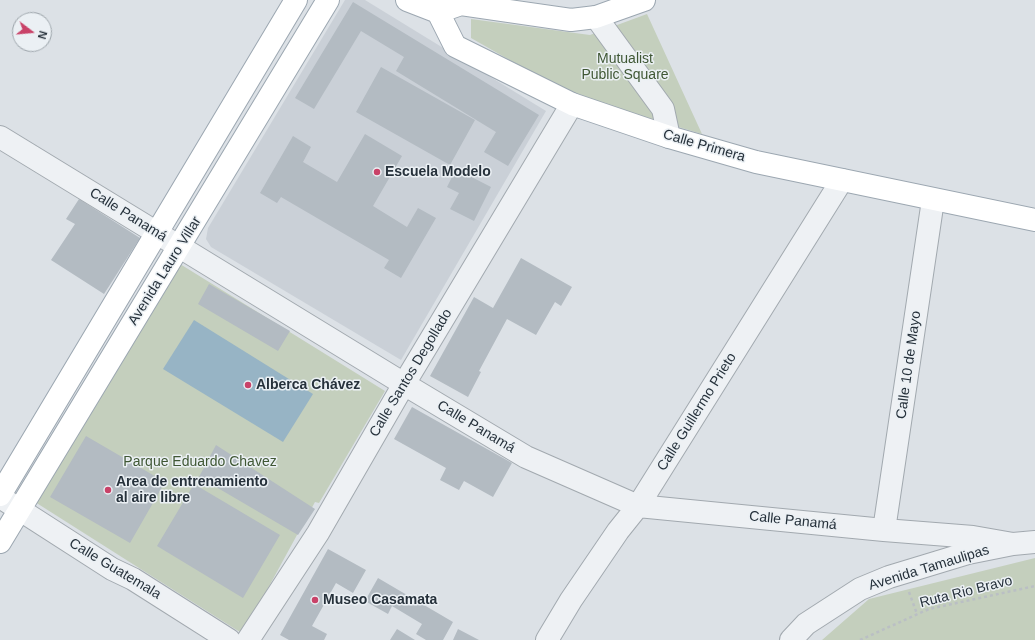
<!DOCTYPE html>
<html>
<head>
<meta charset="utf-8">
<style>
  body { margin:0 }
  #map { position:relative; width:1035px; height:640px; overflow:hidden; background:#dce1e6; font-family:Helvetica,sans-serif }
  canvas { display:block }
  .north { position:absolute; left:12px; top:12px; width:40px; height:40px; box-sizing:border-box; background:#ebf0f4; border:1px solid #9ca4aa; border-radius:50%; rotate:106deg; font-size:11px; font-weight:700; line-height:16px; text-align:center; color:#26313b }
  .north::after { content:''; display:block; margin:auto; width:14px; height:18px; background:#c94268; clip-path:polygon(50% 0,100% 100%,50% 72%,0 100%) }
</style>
</head>
<body>
<div id="map">
<canvas width="1035" height="640"></canvas>
<div class="north">N</div>
</div>
<script>
const ctx = document.querySelector('canvas').getContext('2d');
ctx.lineJoin = 'round';
function fill(path, color) { ctx.fillStyle = color; ctx.fill(path, 'evenodd'); }
const shape = rows => new Path2D(rows.map(r => 'M' + r).join(''));
function trace(path, color, width, dash) { ctx.strokeStyle = color; ctx.lineWidth = width; ctx.lineCap = dash ? 'butt' : 'round'; ctx.setLineDash(dash || []); ctx.stroke(path); }
function drawText(font, color, halo, rows, align = 'center') {
  ctx.font = font + ' Helvetica,sans-serif'; ctx.lineWidth = 3; ctx.setLineDash([]); ctx.textBaseline = 'middle'; ctx.strokeStyle = halo; ctx.fillStyle = color; for (const [text, x, y, turn = 0] of rows) {
    ctx.save(); ctx.translate(x, y); ctx.rotate((+turn || 0) * Math.PI / 180); ctx.textAlign = isNaN(turn) ? turn : align; if (halo) ctx.strokeText(text, 0, 0); ctx.fillText(text, 0, 0); ctx.restore();
  }
}
const built = shape([
  [345,0,365,0,546,111,401,360,211,247,206,239,208,228]
]);
const green = shape([
  [647,14,702,134,571,95,471,38,471,19,590,35],
  [180,264,385,391,319,503,315,502,243,634,35,502],
  [1035,558,1035,640,822,640,869,599]
]);
const water = shape([
  [194,320,313,394,283,442,163,369]
]);
const building = shape([
  [353,2,539,115,508,166,484,152,496,132,396,71,404,57,361,31,314,109,295,98],
  [381,67,475,120,450,165,356,112],
  [365,134,402,156,373,206,407,227,418,208,436,218,401,278,384,268,389,260,281,197,277,203,260,193,293,136,311,147,303,162,337,182],
  [456,169,491,187,474,221,450,209,459,193,447,187],
  [79,199,140,238,104,294,51,260,75,224,66,219],
  [521,258,572,287,561,306,555,302,536,335,507,319,479,371,481,372,468,397,430,376,474,297,493,308],
  [209,284,290,331,278,351,198,304],
  [412,407,512,463,493,497,464,481,459,490,440,480,446,468,394,439],
  [86,436,165,482,130,543,50,497],
  [216,445,315,509,298,535,199,477],
  [194,484,280,535,243,598,157,546],
  [328,549,366,570,353,593,336,583,312,626,327,634,324,640,289,640,280,635],
  [378,578,453,622,443,640,426,640,416,634,422,624,392,606,388,614,365,601],
  [397,629,415,640,390,640],
  [458,629,479,640,453,640]
]);
const path = shape([
  [909,592,917,614],
  [860,640,929,609,1035,586]
]);
const minor = shape([
  [596,17,663,109,669,137],
  [0,137,404,384,526,457,638,506,884,530,973,537,1013,544],
  [0,497,112,569,133,579,229,640],
  [884,530,933,200],
  [248,640,318,533,404,384,572,104],
  [547,640,571,600,618,531,638,506,842,180],
  [791,640,806,624,860,589,889,577,968,553,1013,544,1035,542]
]);
const major = shape([
  [407,0,438,12,455,46,572,104,669,137,756,162,1035,220],
  [438,12,461,4,571,20,596,17,644,0],
  [0,495,296,0],
  [0,542,328,0]
]);
const markers = [
  [377,172,4,"#c94268"],
  [248,385,4,"#c94268"],
  [108,490,4,"#c94268"],
  [315,600,4,"#c94268"]
];
const parkNames = [
  ["Mutualist",625,59],
  ["Public Square",625,75],
  ["Parque Eduardo Chavez",200,462]
];
const streetNames = [
  ["Calle Primera",704,146,16],
  ["Calle Panamá",128,215,32],
  ["Avenida Lauro Villar",165,271,-58],
  ["Calle 10 de Mayo",909,365,-82],
  ["Calle Santos Degollado",411,373,-59],
  ["Calle Guillermo Prieto",697,412,-58],
  ["Calle Panamá",476,427,31],
  ["Calle Panamá",793,521,6],
  ["Avenida Tamaulipas",929,568,-17],
  ["Calle Guatemala",115,569,31],
  ["Ruta Rio Bravo",966,592,-14]
];
const poiNames = [
  ["Escuela Modelo",385,172],
  ["Alberca Chávez",256,385],
  ["Area de entrenamiento",116,482],
  ["al aire libre",116,498],
  ["Museo Casamata",323,600]
];
fill(built, '#cad0d7');
fill(green, '#c4cfbd');
fill(water, '#97b4c5');
fill(building, '#b3bbc2');
trace(minor, '#a2a9af', 24);
trace(major, '#9ca7b1', 24);
trace(path, '#babfc4', 2.5, [3, 3]);
trace(minor, '#eef1f4', 22);
trace(major, '#fff', 22);
for (const [x, y, r, color] of markers) { const dot = new Path2D(); dot.arc(x, y, r, 0, 2 * Math.PI); ctx.fillStyle = color; ctx.fill(dot); trace(dot, '#ebf0f4', 1.5); }
drawText('14px', '#3f5734', '#ebf0f4', parkNames);
drawText('14px', '#26313b', '#ebf0f4', streetNames);
drawText('bold 14px', '#26313b', '#ebf0f4', poiNames, 'left');
</script>
</body>
</html>
